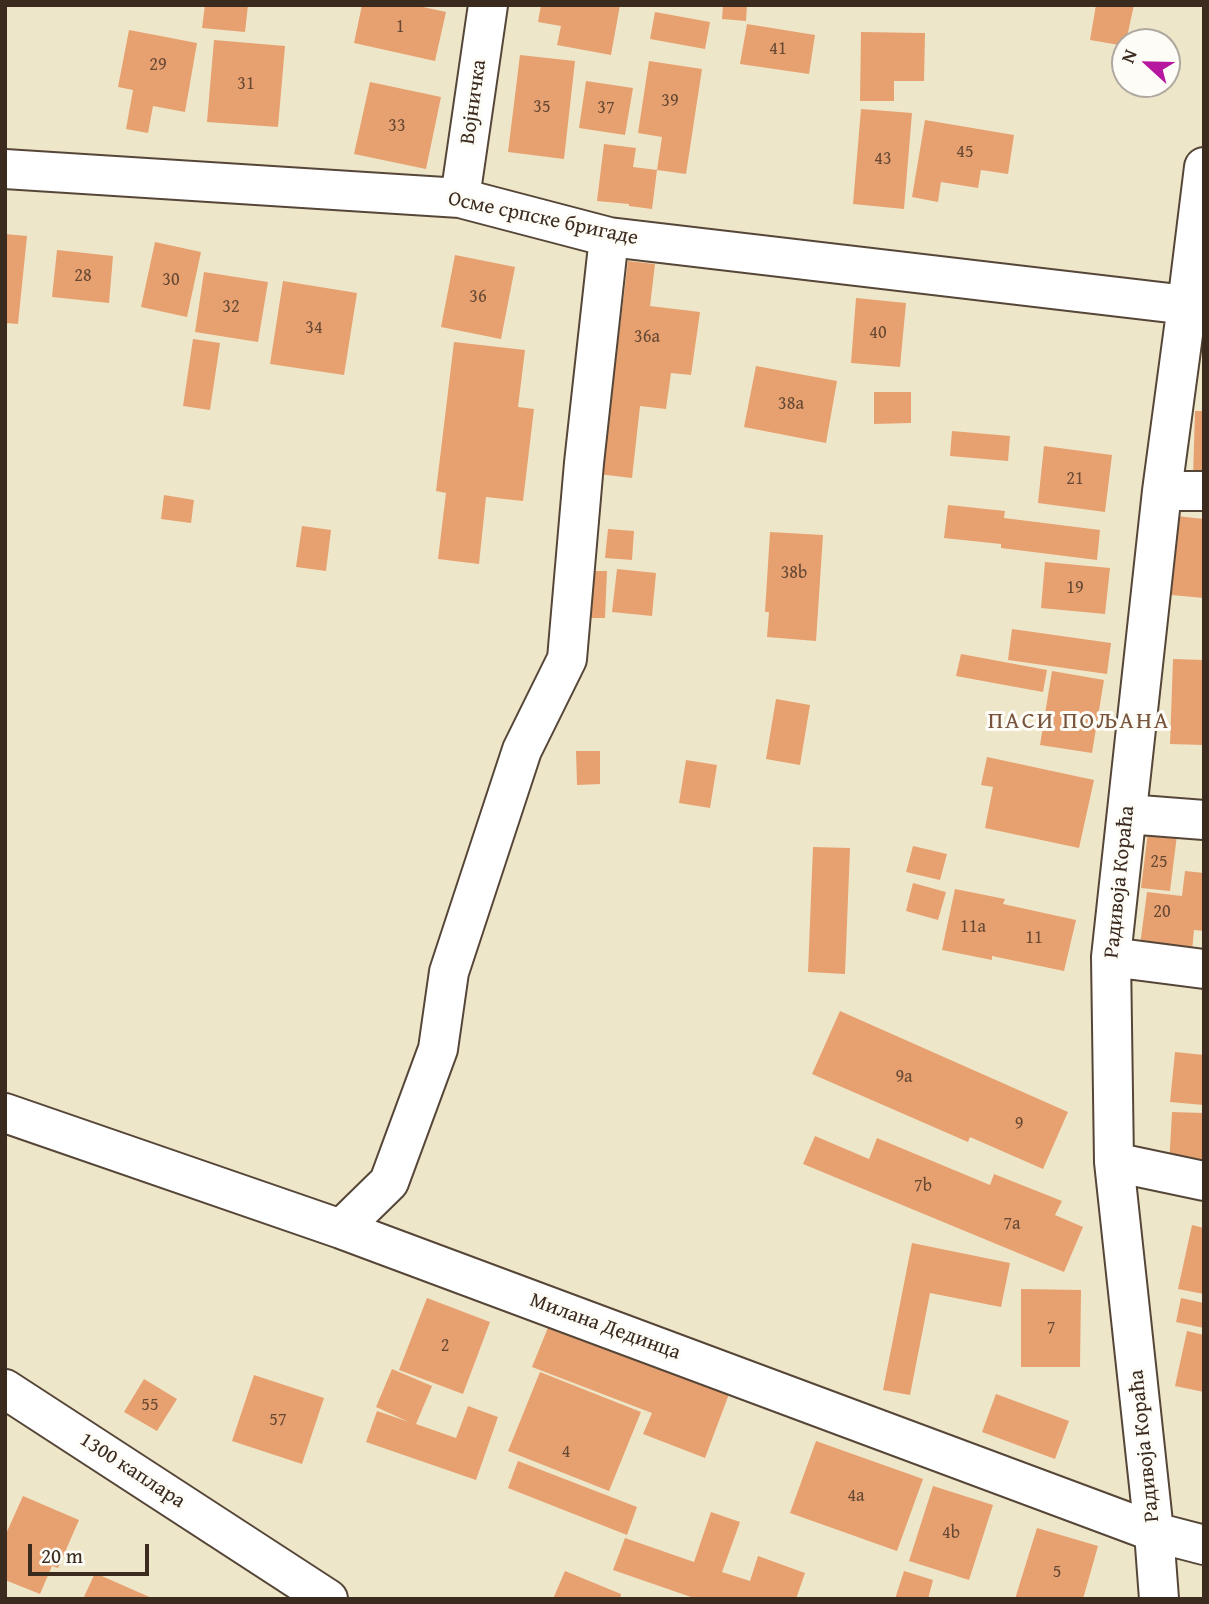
<!DOCTYPE html>
<html>
<head>
<meta charset="utf-8">
<style>
  body { margin:0 }
  #map { position:relative; width:1209px; height:1604px; overflow:hidden; background:#eee6c9; font-family:"Gentium Book Plus",serif }
  canvas { display:block }
  .frame { position:absolute; inset:0; border:7px solid #3b2a1e; pointer-events:none }
  .north { position:absolute; left:1111px; top:28px; width:70px; height:70px; box-sizing:border-box; background:#fdfcf7; border:2px solid #afa8a0; border-radius:50%; rotate:292deg; font-size:19px; font-weight:700; line-height:28px; text-align:center; color:#3b2a1e }
  .north::after { content:''; display:block; margin:auto; width:24px; height:32px; background:#b5179e; clip-path:polygon(50% 0,100% 100%,50% 72%,0 100%) }
  .scale { position:absolute; left:28px; top:1544px; width:121px; height:32px; box-sizing:border-box; border:4px solid #3b2a1e; border-top:0; padding-left:9px; font-size:21px; line-height:24px; white-space:nowrap; color:#3b2a1e; -webkit-text-stroke:5px #fdfcf7; paint-order:stroke }
</style>
</head>
<body>
<div id="map">
<canvas width="1209" height="1604"></canvas>
<div class="frame"></div>
<div class="north">N</div>
<div class="scale">20 m</div>
</div>
<script>
const ctx = document.querySelector('canvas').getContext('2d');
ctx.lineJoin = 'round';
function fill(path, color) { ctx.fillStyle = color; ctx.fill(path, 'evenodd'); }
const shape = rows => new Path2D(rows.map(r => 'M' + r).join(''));
function trace(path, color, width, dash) { ctx.strokeStyle = color; ctx.lineWidth = width; ctx.lineCap = dash ? 'butt' : 'round'; ctx.setLineDash(dash || []); ctx.stroke(path); }
function drawText(font, color, halo, rows, align = 'center') {
  ctx.font = font + ' "Gentium Book Plus",serif'; ctx.lineWidth = 6; ctx.setLineDash([]); ctx.textBaseline = 'middle'; ctx.strokeStyle = halo; ctx.fillStyle = color; for (const [text, x, y, turn = 0] of rows) {
    ctx.save(); ctx.translate(x, y); ctx.rotate((+turn || 0) * Math.PI / 180); ctx.textAlign = isNaN(turn) ? turn : align; if (halo) ctx.strokeText(text, 0, 0); ctx.fillText(text, 0, 0); ctx.restore();
  }
}
const building = shape([
  [205,5,248,5,245,32,202,28],
  [362,5,414,5,446,12,435,61,354,43],
  [541,5,620,5,611,55,557,45,561,26,538,22],
  [723,5,747,5,746,21,722,19],
  [1096,5,1134,5,1125,46,1090,40],
  [655,12,710,22,705,49,650,39],
  [747,24,815,35,809,74,740,64],
  [129,30,197,43,185,112,153,106,148,133,126,129,133,90,118,87],
  [861,32,925,33,924,81,894,81,894,101,860,101],
  [214,40,285,46,278,127,207,122],
  [520,55,575,61,564,159,508,152],
  [649,61,702,69,686,174,657,170,662,137,638,133],
  [586,81,633,88,625,135,579,128],
  [370,82,441,97,426,169,354,154],
  [861,109,912,113,904,209,853,204],
  [925,120,1014,135,1008,174,981,170,978,188,941,182,938,202,912,197],
  [604,144,636,148,633,167,657,170,652,209,629,206,629,204,597,201],
  [5,234,27,236,18,324,5,323],
  [155,242,201,252,187,317,141,307],
  [57,250,113,256,109,303,52,297],
  [455,255,515,267,501,339,441,327],
  [628,261,655,264,650,306,700,312,691,375,671,373,666,409,640,406,632,478,598,474,612,365,615,366],
  [204,272,268,282,258,342,195,332],
  [283,281,357,293,344,375,270,364],
  [856,298,906,303,900,367,851,363],
  [193,339,220,343,210,410,183,406],
  [454,342,525,350,518,407,534,409,523,501,486,497,479,564,438,559,446,493,436,491],
  [756,366,837,381,826,443,744,427],
  [874,392,911,392,911,423,874,424],
  [1195,411,1204,411,1204,480,1193,479],
  [952,431,1010,436,1008,461,950,456],
  [1044,446,1112,455,1105,512,1038,503],
  [164,495,194,500,191,523,161,519],
  [948,505,1005,511,1004,518,1100,530,1097,560,1001,548,1001,544,944,538],
  [1177,516,1204,519,1204,598,1171,595],
  [302,526,331,530,326,571,296,567],
  [608,529,634,531,632,560,605,558],
  [770,532,823,535,816,641,767,637,769,612,765,612],
  [1045,562,1110,568,1105,614,1041,608],
  [617,569,656,573,652,616,612,612],
  [592,571,607,571,605,618,590,618],
  [1012,629,1111,643,1107,674,1008,660],
  [961,654,1047,670,1043,692,956,676],
  [1173,659,1204,660,1204,745,1170,744],
  [1052,671,1104,680,1092,753,1040,745],
  [776,699,810,705,800,765,766,759],
  [576,751,600,751,600,784,577,785],
  [987,757,1094,780,1079,848,985,828,993,787,981,785],
  [686,760,717,765,710,808,679,803],
  [1148,832,1177,835,1170,891,1141,888],
  [913,846,947,854,940,880,906,872],
  [813,847,850,848,845,974,808,972],
  [1185,871,1204,873,1204,931,1194,930,1192,951,1140,945,1147,892,1182,896],
  [913,883,946,892,938,920,906,911],
  [955,889,1005,899,1003,904,1076,920,1064,971,992,956,992,960,942,950],
  [840,1011,1068,1112,1043,1169,970,1137,968,1142,812,1074],
  [1175,1052,1204,1055,1204,1105,1170,1102],
  [1172,1112,1204,1113,1204,1168,1169,1166],
  [815,1136,869,1159,877,1138,990,1185,994,1174,1062,1201,1055,1215,1083,1227,1064,1272,803,1164],
  [1192,1225,1204,1228,1204,1294,1178,1289],
  [912,1243,1010,1263,1001,1307,930,1293,910,1395,883,1390],
  [1021,1289,1081,1290,1080,1367,1021,1367],
  [427,1298,490,1322,463,1394,399,1370],
  [1181,1298,1204,1303,1204,1328,1176,1322],
  [549,1325,729,1394,705,1458,643,1434,652,1413,532,1367],
  [1187,1331,1204,1335,1204,1392,1175,1386],
  [392,1369,432,1386,416,1424,456,1438,468,1406,498,1417,476,1480,366,1442,377,1411,409,1422,376,1407],
  [540,1372,641,1412,609,1491,508,1451],
  [254,1375,324,1398,302,1464,232,1441],
  [144,1379,177,1399,157,1431,124,1412],
  [996,1394,1069,1421,1055,1459,982,1432],
  [816,1441,923,1479,897,1551,790,1513],
  [518,1461,637,1507,627,1535,508,1488],
  [933,1486,993,1505,969,1580,909,1561],
  [23,1496,79,1520,58,1568,52,1566,40,1594,5,1580,5,1536],
  [711,1512,740,1522,722,1572,750,1581,758,1556,805,1573,796,1599,690,1599,691,1597,613,1570,625,1538,694,1562],
  [1037,1528,1098,1546,1083,1599,1015,1599],
  [565,1571,621,1594,620,1599,553,1599],
  [904,1571,933,1580,928,1599,895,1599],
  [95,1573,154,1599,83,1599]
]);
const minor = shape([
  [5,169,460,198,609,237,1204,307],
  [460,198,488,5],
  [1162,491,1204,491],
  [1127,814,1204,820],
  [1111,957,1204,969],
  [5,1113,341,1229,1154,1532,1204,1545],
  [1114,1162,1204,1181],
  [341,1229,389,1182,438,1049,449,972,522,750,567,659,584,463,609,237],
  [5,1389,328,1599],
  [1159,1599,1154,1532,1114,1162,1111,957,1162,491,1187,305,1204,167]
]);
const numberNames = [
  ["1",400,27],
  ["41",778,49],
  ["29",158,65],
  ["31",246,84],
  ["39",670,101],
  ["35",542,107],
  ["37",606,108],
  ["33",397,126],
  ["45",965,152],
  ["43",883,159],
  ["28",83,276],
  ["30",171,280],
  ["36",478,297],
  ["32",231,307],
  ["34",314,328],
  ["40",878,333],
  ["36a",647,337],
  ["38a",791,404],
  ["21",1075,479],
  ["38b",794,573],
  ["19",1075,588],
  ["25",1159,862],
  ["20",1162,912],
  ["11a",973,927],
  ["11",1034,938],
  ["9a",904,1077],
  ["9",1019,1124],
  ["7b",923,1186],
  ["7a",1012,1224],
  ["7",1051,1328],
  ["2",445,1346],
  ["55",150,1405],
  ["57",278,1420],
  ["4",566,1452],
  ["4a",856,1496],
  ["4b",951,1533],
  ["5",1057,1572]
];
const streetNames = [
  ["Војничка",474,102,-82],
  ["Осме српске бригаде",543,219,12],
  ["Радивоја Кораћа",1120,882,-84],
  ["Милана Дединца",605,1327,20],
  ["Радивоја Кораћа",1145,1446,-96],
  ["1300 каплара",132,1471,33]
];
const quarterNames = [
  ["ПАСИ ПОЉАНА",1079,722]
];
fill(building, '#e7a171');
trace(minor, '#564638', 42);
trace(minor, '#fff', 38);
drawText('18px', '#664833', null, numberNames);
drawText('21px', '#3b2a1e', '#fdfcf7', streetNames);
ctx.letterSpacing = '2px';
drawText('24px', '#77543b', '#fdfcf7', quarterNames);
ctx.letterSpacing = '0px';
</script>
</body>
</html>
